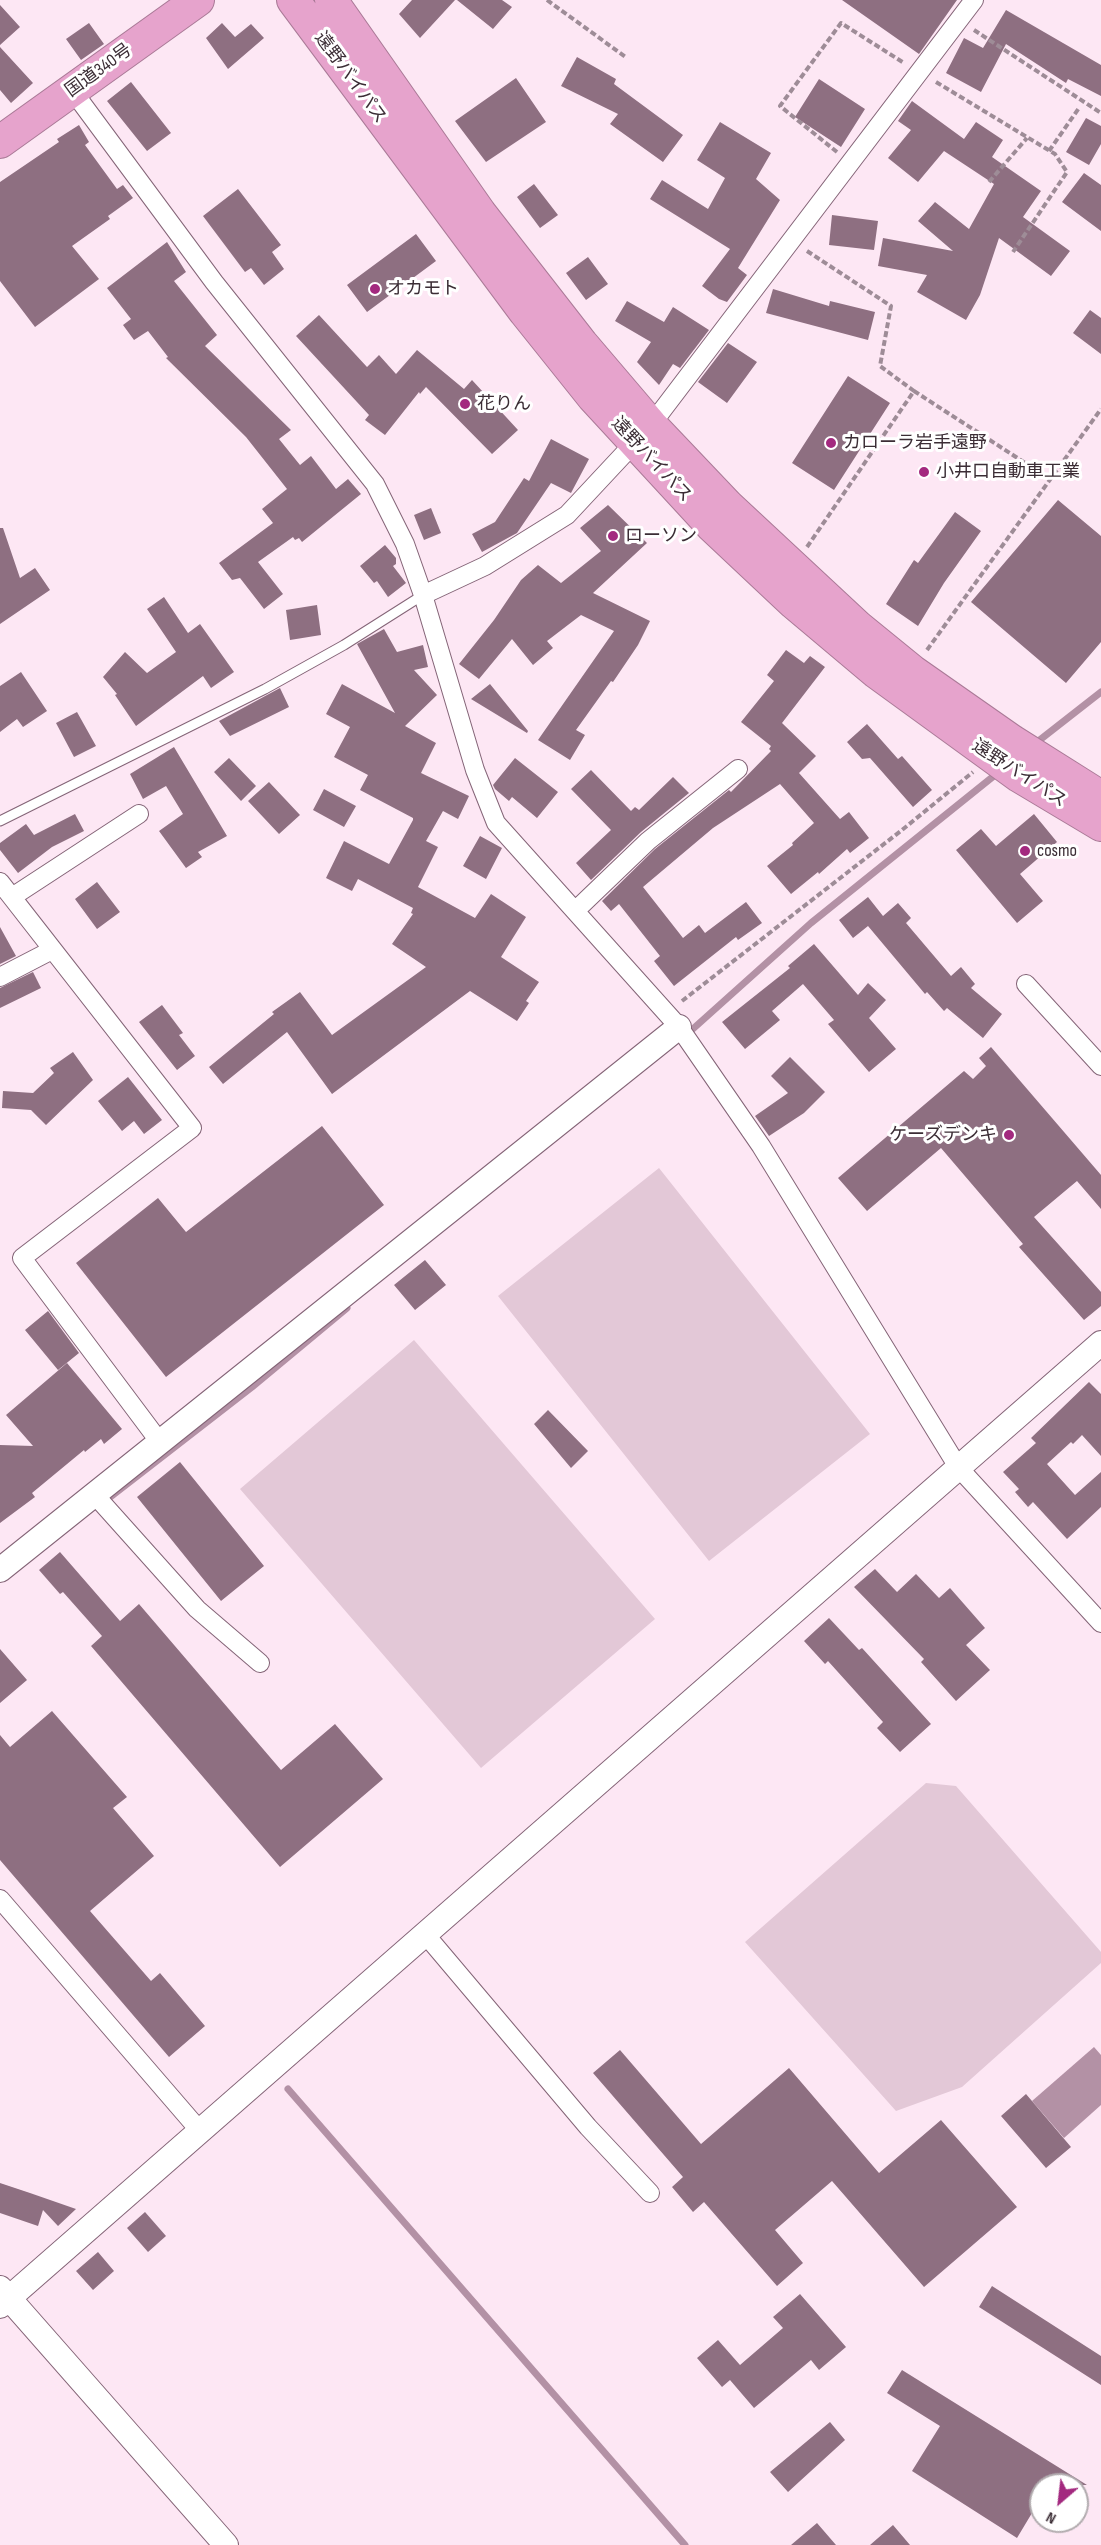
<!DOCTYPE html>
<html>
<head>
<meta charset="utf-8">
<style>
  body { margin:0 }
  #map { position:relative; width:1101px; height:2545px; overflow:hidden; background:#fde7f4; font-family:"Sofia Sans Condensed",sans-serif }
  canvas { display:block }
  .north { position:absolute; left:1029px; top:2473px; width:60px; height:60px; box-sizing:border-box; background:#fff; border:2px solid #b1abae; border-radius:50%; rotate:208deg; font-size:16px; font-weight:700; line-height:24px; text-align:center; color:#3b2d35 }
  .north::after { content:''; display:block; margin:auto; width:21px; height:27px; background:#a3297f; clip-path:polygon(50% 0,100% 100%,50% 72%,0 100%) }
</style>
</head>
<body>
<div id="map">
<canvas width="1101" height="2545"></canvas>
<div class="north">N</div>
</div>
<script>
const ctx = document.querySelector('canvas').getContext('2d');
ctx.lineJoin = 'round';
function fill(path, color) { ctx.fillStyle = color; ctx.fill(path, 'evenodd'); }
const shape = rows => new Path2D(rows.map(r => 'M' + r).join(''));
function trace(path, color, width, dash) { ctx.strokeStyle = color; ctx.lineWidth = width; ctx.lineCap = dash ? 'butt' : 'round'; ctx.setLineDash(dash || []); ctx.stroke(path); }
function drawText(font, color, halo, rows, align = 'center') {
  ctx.font = font + ' "Sofia Sans Condensed","Noto Sans JP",sans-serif'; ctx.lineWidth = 6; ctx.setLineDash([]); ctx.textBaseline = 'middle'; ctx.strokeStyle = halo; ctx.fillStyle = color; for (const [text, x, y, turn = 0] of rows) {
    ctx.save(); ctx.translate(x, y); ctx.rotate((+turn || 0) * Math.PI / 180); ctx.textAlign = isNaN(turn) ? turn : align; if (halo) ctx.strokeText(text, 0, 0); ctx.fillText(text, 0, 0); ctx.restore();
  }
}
const green = shape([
  [659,1168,870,1434,709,1561,498,1296],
  [414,1340,655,1619,481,1768,240,1489],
  [926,1783,956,1786,1101,1952,1101,1963,962,2087,896,2111,745,1942]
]);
const water = shape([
  [1094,2047,1101,2055,1101,2105,1064,2138,1032,2101]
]);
const stream = shape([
  [1032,746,1101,692],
  [685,1036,811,923,1000,771],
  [109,1498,252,1387,347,1308],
  [288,2089,685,2545]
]);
const building = shape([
  [412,0,455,0,420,38,399,14],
  [457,0,502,0,512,7,493,29],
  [842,0,957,0,919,54],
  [0,5,20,27,0,45],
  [1006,10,1101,65,1101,96,1068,79,1066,83,1006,44,981,92,946,73,964,38,983,48],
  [89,23,104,44,81,60,66,39],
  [222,23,235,37,251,24,264,38,228,69,206,38],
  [0,47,33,83,11,103,0,90],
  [577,57,616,79,614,84,683,135,663,162,610,124,618,114,561,86],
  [516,78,546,122,486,162,455,121],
  [819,79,865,109,841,147,795,117],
  [131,82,171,133,147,151,107,101],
  [912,101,964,139,976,122,1003,140,992,157,1041,191,1023,217,1070,251,1051,276,999,238,980,295,966,320,917,292,927,275,878,266,883,238,953,251,918,221,935,202,969,229,994,184,944,151,918,182,888,158,911,130,898,121],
  [1086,118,1101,126,1101,144,1089,165,1066,152],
  [720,122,771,153,756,179,780,200,738,268,747,275,727,302,719,299,702,286,730,249,650,199,662,180,708,209,725,178,697,160],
  [79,125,89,142,85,145,117,189,123,185,133,198,108,216,110,219,72,246,99,279,35,327,0,281,0,182,59,142,57,139],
  [1084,173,1101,185,1101,231,1062,202],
  [534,184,558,215,540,228,517,197],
  [238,189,281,245,272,252,284,269,264,285,251,268,245,272,203,216],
  [832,215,878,221,874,250,829,245],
  [416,234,436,261,367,312,347,285],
  [167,242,186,272,174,281,217,335,205,346,291,430,279,439,300,465,311,456,336,489,348,479,361,494,302,542,299,538,295,540,293,537,258,562,283,594,264,609,240,578,232,580,219,563,273,523,262,509,287,489,246,437,166,358,168,357,148,331,134,340,123,325,131,319,107,288],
  [588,257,608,284,586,300,566,273],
  [773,289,829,306,830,301,875,312,868,340,766,313],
  [627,301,664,322,673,307,709,330,680,368,673,364,659,385,637,362,651,342,615,321],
  [1090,310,1101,318,1101,354,1073,333],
  [319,315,367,367,379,355,396,374,417,350,464,389,472,380,518,430,492,454,426,387,420,394,419,392,385,435,365,420,369,415,296,336],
  [728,343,757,362,727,403,698,382],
  [848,376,890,403,834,490,792,463],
  [551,439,589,459,571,493,551,483,517,533,482,552,472,534,495,522,524,478,529,481],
  [1058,500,1101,536,1101,642,1066,683,971,602],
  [608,505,647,543,593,593,650,621,638,645,613,682,611,681,576,730,585,735,570,760,538,740,614,631,581,615,547,641,553,648,533,665,512,639,479,679,459,664,494,620,521,580,538,565,561,583,601,551,580,528],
  [431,508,441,533,424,540,414,515],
  [955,512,981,531,944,583,918,626,886,604,914,560,918,563],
  [0,528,3,528,20,578,35,568,50,590,0,624],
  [385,545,396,558,396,564,393,566,406,583,388,597,377,581,374,583,360,566],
  [164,597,188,633,200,624,234,672,211,688,203,676,136,726,115,695,117,694,103,677,125,652,147,673,176,652,147,609],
  [317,605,321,635,290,640,286,610],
  [384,629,397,652,423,645,428,667,414,670,437,695,405,726,436,743,421,773,469,796,458,819,443,811,426,841,438,847,418,887,475,918,491,894,526,917,501,957,539,982,526,1001,529,1003,517,1021,470,991,332,1094,287,1032,223,1084,209,1067,274,1014,272,1012,300,992,332,1035,426,967,392,944,413,914,411,913,413,908,358,879,352,891,326,878,344,841,389,864,413,820,413,818,360,790,368,775,334,757,350,727,326,714,342,684,395,713,357,644],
  [786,650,804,663,810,656,825,667,782,723,816,756,799,773,840,819,849,812,869,838,850,853,847,849,819,874,818,872,791,894,767,866,793,845,792,843,814,823,780,784,713,828,643,887,683,938,699,925,705,933,746,902,762,923,738,940,736,937,674,986,654,961,660,956,619,904,611,911,602,901,655,849,729,790,731,792,771,751,769,749,771,746,741,722,774,681,767,675],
  [21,672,47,711,23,727,17,719,0,732,0,686],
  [490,684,528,731,527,733,471,699],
  [280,688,289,707,230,736,219,721],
  [77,712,96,746,74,757,56,723],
  [867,724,898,759,902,756,932,790,913,807,870,758,862,759,847,742],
  [174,747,227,836,198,852,202,857,186,868,159,831,183,814,166,786,143,799,130,774],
  [229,758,256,786,241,801,214,772],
  [515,758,558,792,537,818,512,797,509,801,495,789,493,785],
  [591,770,631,811,635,807,639,810,673,777,689,793,641,832,591,880,576,863,611,830,571,789],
  [269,782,300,815,279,834,248,801],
  [324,789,356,806,344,827,313,810],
  [75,814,84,831,52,847,18,873,0,850,0,843,26,824,34,835],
  [1034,814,1057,842,1020,874,1043,901,1017,923,956,850,981,829,996,846],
  [480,836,502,848,486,879,463,866],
  [97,882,120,912,97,929,75,899],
  [868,897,883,916,898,903,911,918,906,923,951,976,961,967,975,984,971,988,1002,1014,983,1038,947,1008,944,1011,927,992,925,994,868,926,853,938,839,920],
  [0,927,16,956,0,964],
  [814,944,858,995,868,983,886,1000,869,1018,896,1049,869,1072,828,1024,834,1020,803,984,772,1011,780,1020,745,1049,722,1022,790,968,788,966],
  [33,972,41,988,0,1008,0,988],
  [162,1005,183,1033,179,1035,195,1056,177,1070,139,1022],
  [991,1047,1101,1175,1101,1209,1077,1181,1034,1217,1101,1292,1101,1306,1084,1320,1019,1247,1023,1244,941,1148,867,1211,838,1178,964,1071,973,1079,986,1066,979,1058],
  [73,1052,93,1080,46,1125,31,1110,2,1108,3,1091,33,1093,54,1073,50,1068],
  [790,1057,825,1092,804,1113,769,1136,755,1116,788,1093,771,1076],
  [128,1077,162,1120,144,1134,134,1121,122,1131,98,1101],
  [322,1126,384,1205,166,1377,76,1263,158,1198,186,1232],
  [425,1260,446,1285,415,1310,394,1285],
  [48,1311,79,1353,58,1370,25,1330],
  [67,1363,122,1429,104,1444,101,1439,85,1452,84,1450,32,1493,35,1497,0,1523,0,1445,33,1446,6,1415],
  [1089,1382,1101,1394,1101,1456,1082,1435,1073,1444,1071,1442,1047,1464,1075,1495,1101,1472,1101,1507,1067,1539,1033,1502,1028,1507,1015,1492,1019,1489,1003,1472,1036,1443,1031,1438],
  [548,1410,588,1451,571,1468,534,1424],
  [180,1462,264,1566,221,1601,137,1497],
  [60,1552,120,1621,139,1604,281,1770,335,1724,383,1779,280,1867,91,1646,102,1636,63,1592,60,1594,39,1570],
  [875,1569,897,1592,916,1574,939,1598,950,1588,985,1628,966,1645,990,1670,956,1701,921,1662,924,1659,854,1587],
  [829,1618,859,1650,862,1648,931,1724,900,1752,877,1728,883,1722,828,1661,825,1664,804,1641],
  [0,1649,27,1680,0,1703],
  [52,1711,127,1797,113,1808,154,1856,90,1911,151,1981,160,1973,205,2026,169,2057,0,1860,0,1735,10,1747],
  [620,2050,701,2144,789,2068,879,2173,941,2120,1017,2207,924,2287,832,2181,775,2230,803,2263,777,2286,704,2202,693,2212,672,2187,683,2177,593,2073],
  [1026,2094,1071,2147,1046,2168,1001,2116],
  [0,2183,30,2193,76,2209,58,2226,43,2210,38,2226,0,2213],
  [145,2212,166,2236,148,2252,127,2228],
  [98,2252,114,2271,93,2290,76,2271],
  [992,2286,1101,2356,1101,2385,979,2307],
  [800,2294,846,2347,819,2370,811,2360,754,2408,730,2380,722,2387,697,2358,718,2340,740,2365,783,2328,773,2317],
  [902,2370,1087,2485,1041,2485,1041,2498,1017,2538,912,2471,940,2426,887,2393],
  [830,2422,845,2440,788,2492,770,2472],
  [817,2523,836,2545,791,2545],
  [893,2525,910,2545,870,2545]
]);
const path = shape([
  [547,0,627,58],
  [974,30,1101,113],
  [936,82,1055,154,1067,172,1013,252],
  [1049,151,1079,108],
  [837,152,780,106,841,23,904,63],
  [989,182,1027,138],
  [807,251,891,306,880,366,914,391],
  [807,547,914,391,1050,479],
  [927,650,1101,409],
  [682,1001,902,830,973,772]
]);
const lane = shape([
  [0,821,265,689,344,645,423,595]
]);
const street = shape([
  [72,90,214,282,375,484,405,544,423,595,475,770,496,823,679,1027,761,1146,958,1467,1101,1623],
  [423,595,485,566,567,515,651,425,974,0],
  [0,882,192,1128,22,1258,159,1441],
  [12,897,139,814],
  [575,911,648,841,738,769],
  [0,977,52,950],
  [1026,984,1101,1066],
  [94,1494,197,1609,260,1663],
  [0,1899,200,2131],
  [425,1934,588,2127,650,2193]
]);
const secondary = shape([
  [0,1570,679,1027],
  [0,2288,226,2545],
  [0,2306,1101,1343]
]);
const highway = shape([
  [293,0,525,312,593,397,711,525,794,603,876,672,1019,776,1101,825],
  [331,0,480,213,582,344,651,425,728,506,858,627,912,671,1012,741,1101,797],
  [0,142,198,0]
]);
const markers = [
  [375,289,6,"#a3297f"],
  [465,404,6,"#a3297f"],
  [831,443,6,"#a3297f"],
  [924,472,6,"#a3297f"],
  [613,536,6,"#a3297f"],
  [1025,851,6,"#a3297f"],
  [1009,1135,6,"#a3297f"]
];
const streetNames = [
  ["国道340号",99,71,-36],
  ["遠野バイパス",350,78,54],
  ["遠野バイパス",651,460,47],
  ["遠野バイパス",1019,774,33]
];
const poiNames = [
  ["オカモト",387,289],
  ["花りん",477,404],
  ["カローラ岩手遠野",843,443],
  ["小井口自動車工業",936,472],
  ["ローソン",625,536],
  ["cosmo",1037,851],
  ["ケーズデンキ",997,1135,"right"]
];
fill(green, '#e3c8d7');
fill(water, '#b391a5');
trace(stream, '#b391a5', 7);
fill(building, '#8e6f81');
trace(lane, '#846477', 11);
trace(street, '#846477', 20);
trace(secondary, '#846477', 26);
trace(highway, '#aa7a97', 34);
trace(path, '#9e8c97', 4, [6, 3]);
trace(lane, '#fff', 9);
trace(street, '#fff', 18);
trace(secondary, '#fff', 24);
trace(highway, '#e6a3cc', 32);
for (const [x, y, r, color] of markers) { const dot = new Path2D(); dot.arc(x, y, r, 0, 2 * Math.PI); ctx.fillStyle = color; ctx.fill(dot); trace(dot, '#fff', 2); }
drawText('18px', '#3b2d35', '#fff', streetNames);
drawText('18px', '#3b2d35', '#fff', poiNames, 'left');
</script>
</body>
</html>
